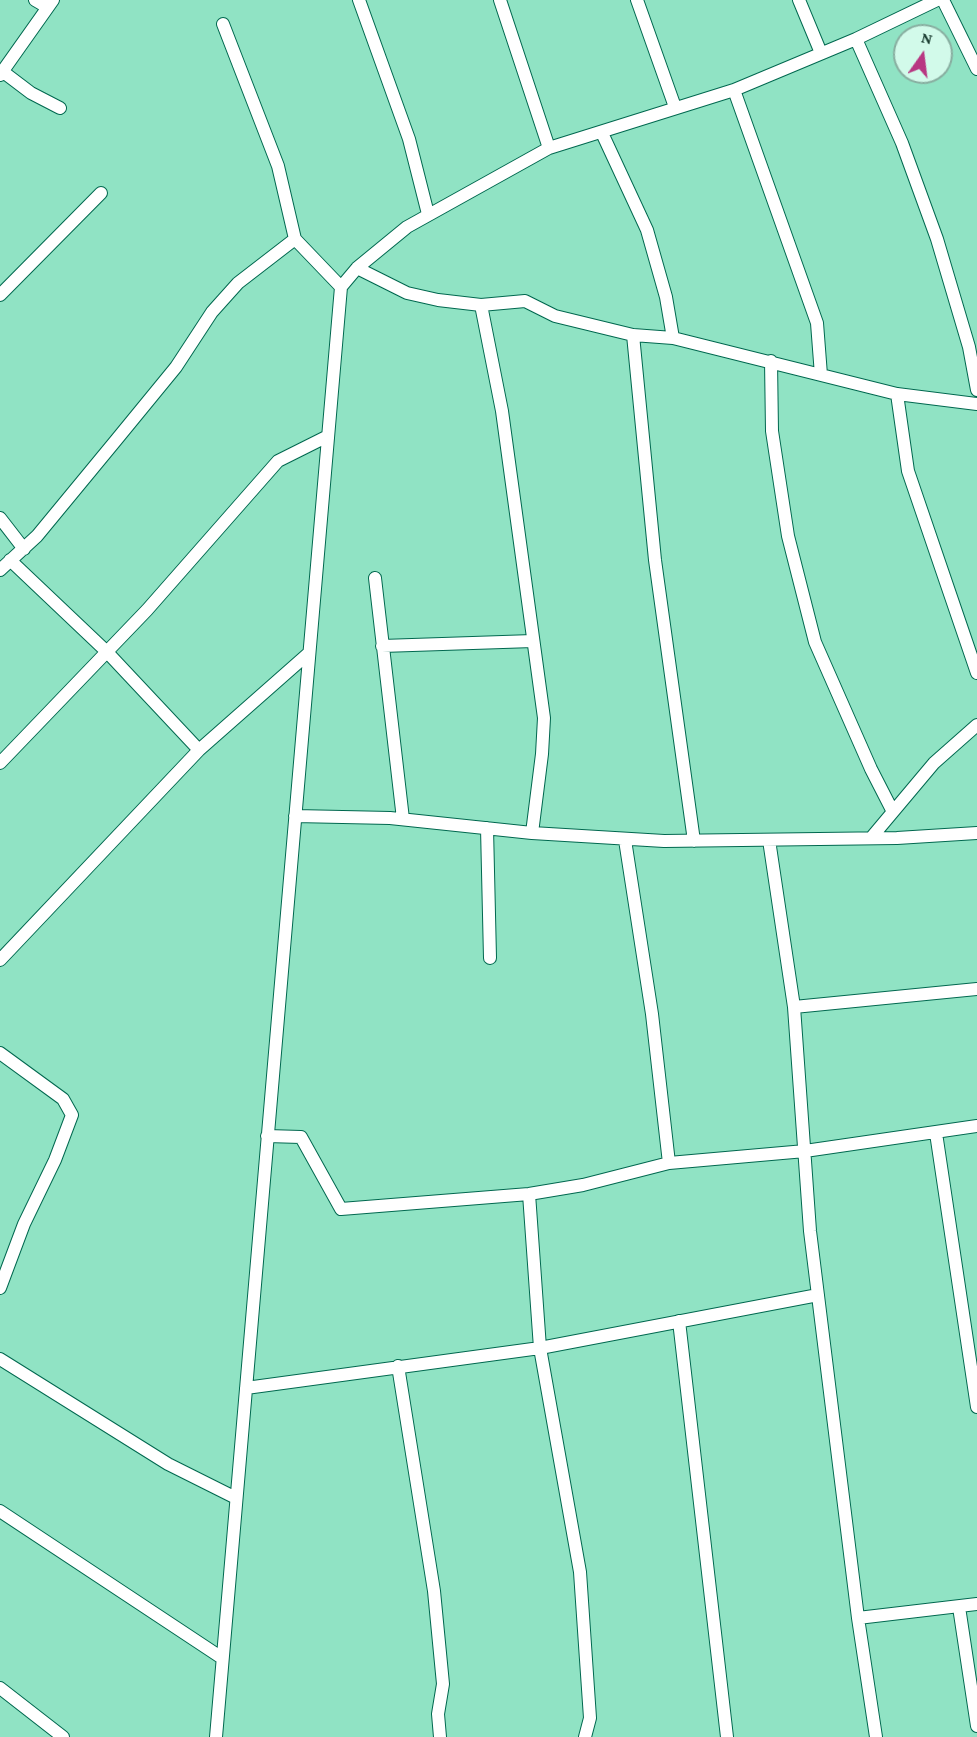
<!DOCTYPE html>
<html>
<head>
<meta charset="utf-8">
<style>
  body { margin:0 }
  #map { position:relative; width:977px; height:1737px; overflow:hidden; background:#90e3c4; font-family:"Crimson Pro",serif }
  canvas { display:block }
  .north { position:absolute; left:893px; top:24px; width:60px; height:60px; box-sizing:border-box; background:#d2faea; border:2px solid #88aea0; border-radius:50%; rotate:14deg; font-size:16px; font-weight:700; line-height:24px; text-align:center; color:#193c30 }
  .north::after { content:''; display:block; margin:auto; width:21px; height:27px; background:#b83782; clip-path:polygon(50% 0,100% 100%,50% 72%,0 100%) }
</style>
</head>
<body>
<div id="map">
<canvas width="977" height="1737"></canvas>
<div class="north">N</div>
</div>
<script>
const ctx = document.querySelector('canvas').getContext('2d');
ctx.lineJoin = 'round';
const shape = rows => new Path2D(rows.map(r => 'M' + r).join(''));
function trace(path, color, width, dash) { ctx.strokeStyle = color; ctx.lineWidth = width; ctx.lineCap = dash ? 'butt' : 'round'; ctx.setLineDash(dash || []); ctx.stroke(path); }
const minor = shape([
  [35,0,47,7],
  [359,0,409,139,428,214],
  [500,0,549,148],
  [637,0,675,107],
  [799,0,821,53],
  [943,0,977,69],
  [223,24,278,166,295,239],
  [856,39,902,143,937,239,969,347,977,390],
  [2,71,31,93,60,108],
  [0,75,53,0],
  [734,90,817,323,821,375],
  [602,133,647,230,666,297,673,338],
  [357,268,407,293,438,300,481,305,525,301,555,316,633,335,673,338,897,394,977,404],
  [0,295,101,193],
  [481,305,502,411,544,718,542,754,532,833],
  [633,335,655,560,694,841],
  [771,361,772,431,788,536,815,642,871,769,892,810],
  [897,394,908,471,977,673],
  [0,518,24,549],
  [10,560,107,652,199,750],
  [0,570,37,536,117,439,176,367,212,312,238,283,295,239,341,287],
  [375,578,403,819],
  [382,646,533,641],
  [0,763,147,610,278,461,328,436],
  [295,816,390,818,532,833,664,841,897,838,977,833],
  [487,828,490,958],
  [871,838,934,763,977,725],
  [625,840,652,1014,669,1163],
  [769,840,794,1007,810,1231,858,1618,876,1737],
  [0,960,199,750,309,653],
  [794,1007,977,989],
  [0,1053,63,1099,72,1115,55,1160,24,1224,0,1288],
  [936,1133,977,1407],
  [267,1136,301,1137,341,1209,529,1194,583,1185,669,1163,805,1151,977,1126],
  [529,1194,540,1348,580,1572,590,1718,585,1737],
  [679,1321,727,1737],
  [0,1359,168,1464,236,1498],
  [398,1366,434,1591,443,1684,438,1714,440,1737],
  [246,1388,540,1348,818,1295],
  [0,1511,222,1658],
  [959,1607,977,1726],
  [858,1618,977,1604],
  [0,1688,63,1737],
  [216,1737,341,287,357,268,407,227,549,148,734,90,856,39,937,0]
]);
trace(minor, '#00684f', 14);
trace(minor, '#fff', 12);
</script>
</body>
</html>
